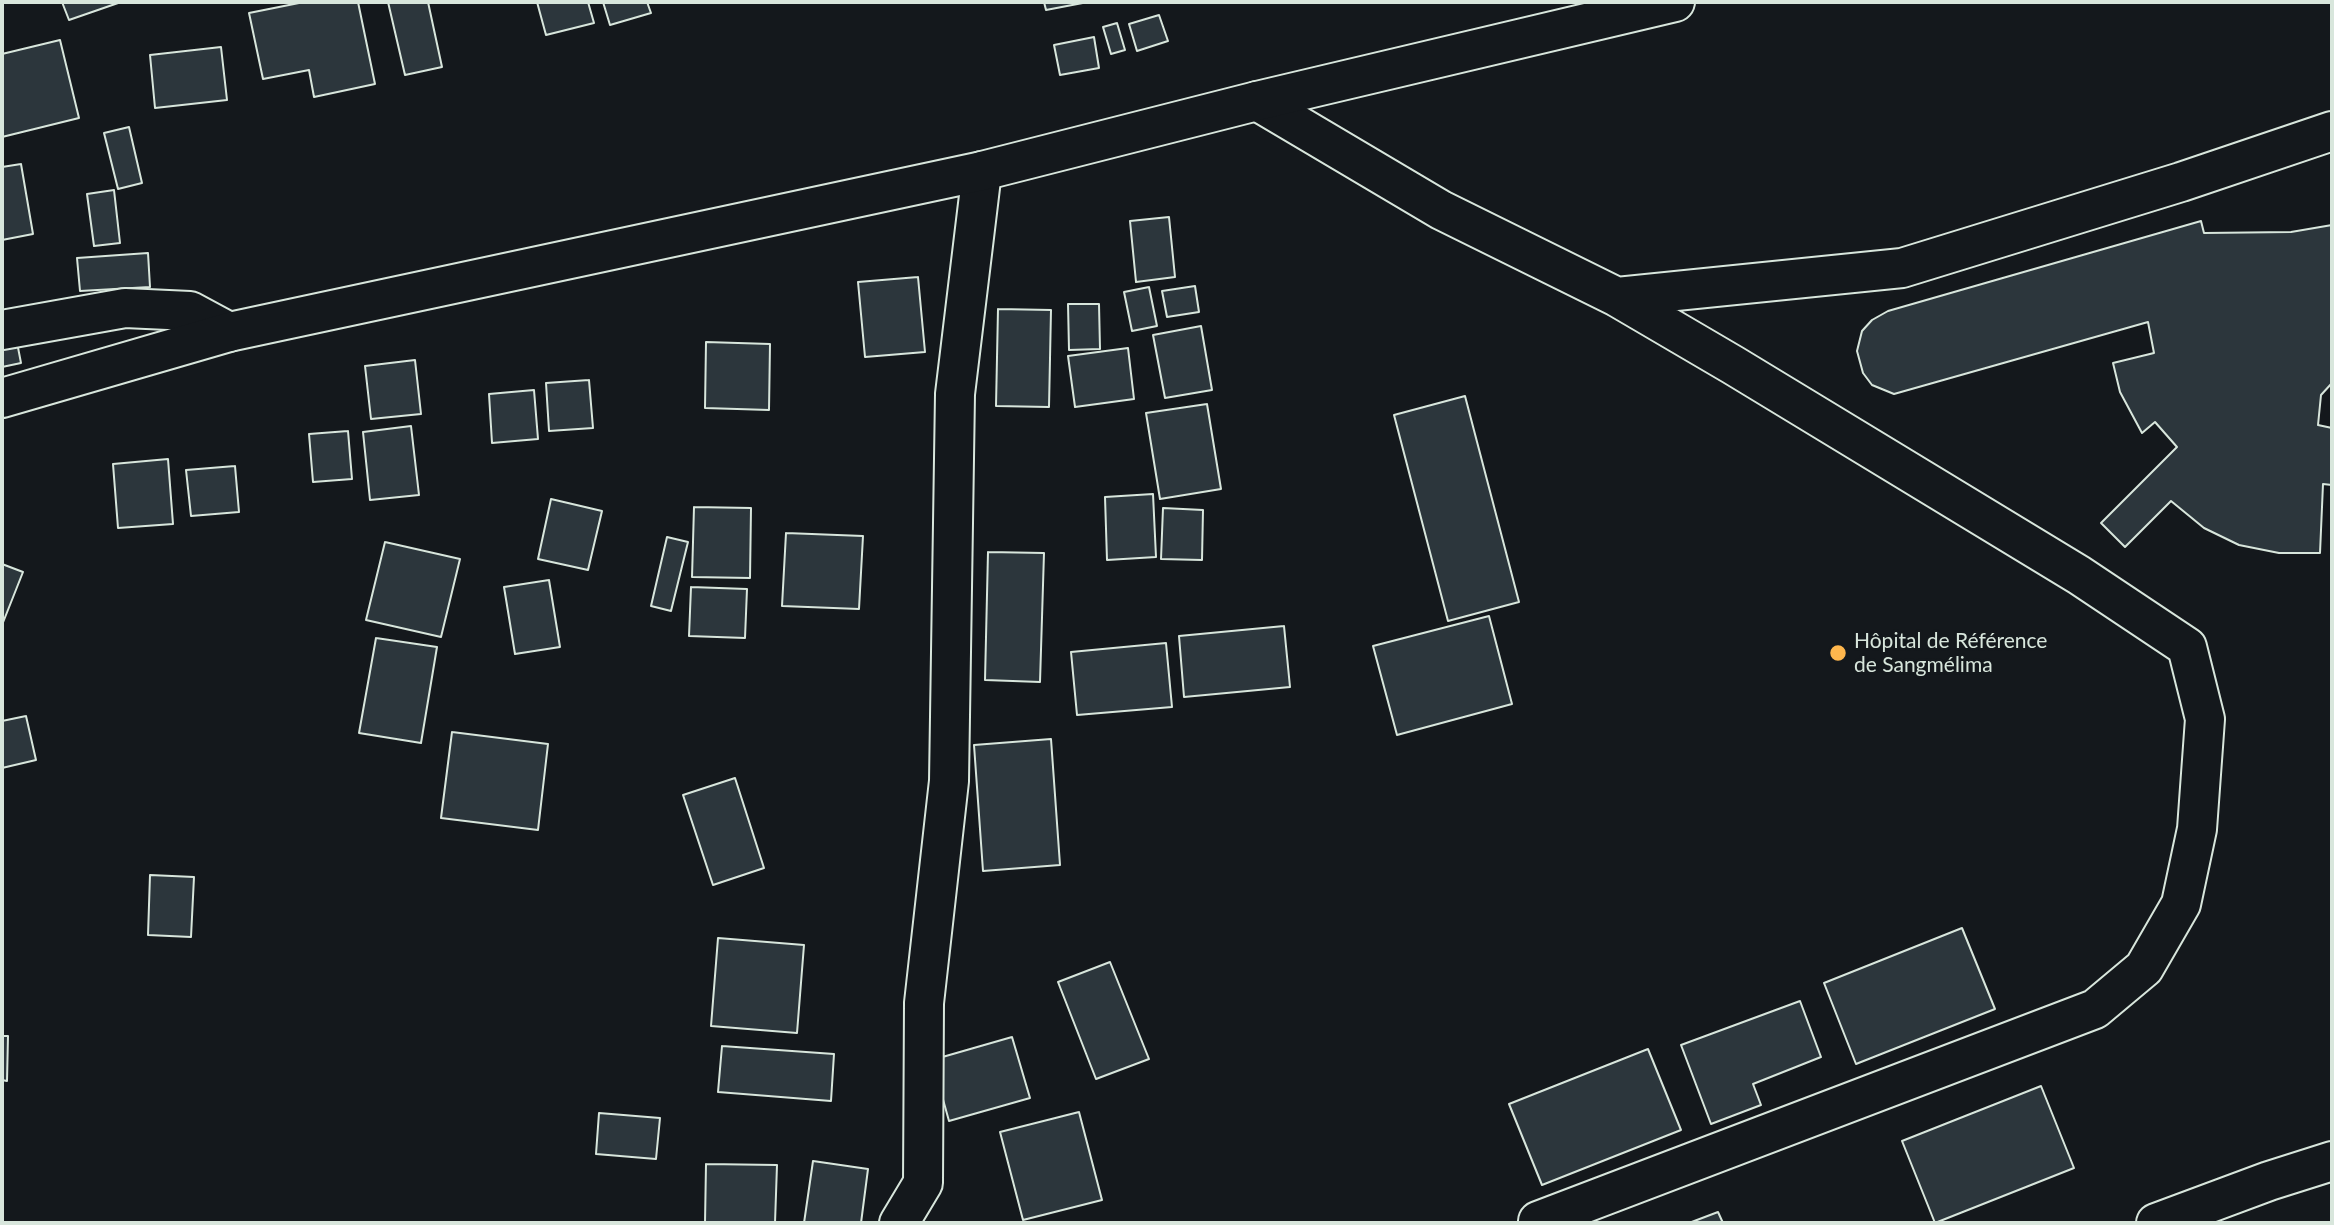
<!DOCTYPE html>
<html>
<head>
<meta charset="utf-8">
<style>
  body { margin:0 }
  #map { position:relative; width:2334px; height:1225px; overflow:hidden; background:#14181c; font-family:Lato,sans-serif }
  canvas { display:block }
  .frame { position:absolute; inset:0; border:4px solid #d8e6dc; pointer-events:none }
</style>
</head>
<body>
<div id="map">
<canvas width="2334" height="1225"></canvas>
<div class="frame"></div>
</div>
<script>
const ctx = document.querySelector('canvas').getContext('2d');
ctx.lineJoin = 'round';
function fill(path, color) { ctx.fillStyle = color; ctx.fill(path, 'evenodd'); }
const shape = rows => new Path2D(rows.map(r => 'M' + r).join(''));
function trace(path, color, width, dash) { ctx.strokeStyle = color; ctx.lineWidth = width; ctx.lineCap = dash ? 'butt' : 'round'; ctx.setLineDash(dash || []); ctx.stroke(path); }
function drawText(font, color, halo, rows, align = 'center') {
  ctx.font = font + ' Lato,sans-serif'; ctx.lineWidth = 5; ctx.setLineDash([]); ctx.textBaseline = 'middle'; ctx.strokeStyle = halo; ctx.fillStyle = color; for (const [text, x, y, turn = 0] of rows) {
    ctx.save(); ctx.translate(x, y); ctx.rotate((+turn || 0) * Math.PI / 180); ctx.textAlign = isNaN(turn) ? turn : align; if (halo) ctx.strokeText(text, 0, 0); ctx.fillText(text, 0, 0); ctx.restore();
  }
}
const building = shape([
  [62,2,121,2,69,20,62,2],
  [304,2,358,2,375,84,314,97,309,70,263,79,249,13,304,2],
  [388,2,428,2,442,67,405,75,388,2],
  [537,2,588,2,594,23,546,35,537,2],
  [603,2,647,2,651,13,610,25,603,2],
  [1044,2,1088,2,1046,10,1044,2],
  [1159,15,1168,41,1137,51,1129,24,1159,15],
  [1117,23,1125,50,1111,54,1103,27,1117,23],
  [1094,37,1099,68,1060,75,1054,45,1094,37],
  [60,40,79,118,2,137,2,54,60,40],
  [221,47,227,100,155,108,150,55,221,47],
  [129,127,142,183,118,189,104,133,129,127],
  [21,164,33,234,2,240,2,167,21,164],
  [114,190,120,243,94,246,87,194,114,190],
  [1169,217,1175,277,1136,282,1130,221,1169,217],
  [2201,221,2204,233,2291,232,2332,225,2332,383,2321,395,2318,425,2332,428,2332,485,2323,484,2320,553,2279,553,2239,545,2204,528,2171,501,2125,547,2101,523,2177,447,2155,422,2142,433,2120,392,2113,363,2154,353,2148,322,1894,394,1872,385,1863,373,1857,351,1862,331,1872,320,1888,311,2201,221],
  [148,253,150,287,80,291,77,258,148,253],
  [918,277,925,352,865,357,858,282,918,277],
  [1195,286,1199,312,1167,317,1162,291,1195,286],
  [1149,287,1157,326,1132,331,1124,292,1149,287],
  [1068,304,1099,304,1100,349,1069,350,1068,304],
  [998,309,1051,310,1049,407,996,406,998,309],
  [1201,326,1212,390,1165,398,1153,335,1201,326],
  [15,332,21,363,2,367,2,335,15,332],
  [706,342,770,344,769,410,705,408,706,342],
  [1128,348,1134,399,1075,407,1068,356,1128,348],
  [415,360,421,414,371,419,365,366,415,360],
  [589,380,593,428,549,431,546,383,589,380],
  [534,390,538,439,492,443,489,394,534,390],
  [1465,396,1519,602,1448,621,1394,415,1465,396],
  [1207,404,1221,489,1160,499,1146,413,1207,404],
  [411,426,419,495,370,500,363,432,411,426],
  [348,431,352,479,313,482,309,434,348,431],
  [168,459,173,524,118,528,113,464,168,459],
  [235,466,239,512,191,516,186,470,235,466],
  [1153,494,1156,557,1107,560,1105,497,1153,494],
  [551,499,602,511,588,570,538,559,551,499],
  [694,507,751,508,750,578,692,577,694,507],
  [1163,508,1203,510,1202,560,1161,559,1163,508],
  [786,533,863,536,859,609,782,606,786,533],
  [667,537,688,542,671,611,651,606,667,537],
  [385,542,460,559,441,637,366,620,385,542],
  [988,552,1044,553,1040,682,985,680,988,552],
  [2,564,23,572,2,625,2,564],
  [549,580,560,647,515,654,504,587,549,580],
  [691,587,747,589,745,638,689,636,691,587],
  [1489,616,1512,704,1397,735,1373,646,1489,616],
  [1284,626,1290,687,1184,697,1179,636,1284,626],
  [376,638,437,647,421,743,359,733,376,638],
  [1166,643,1172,707,1077,715,1071,652,1166,643],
  [26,716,36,760,2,768,2,721,26,716],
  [452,732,548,744,538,830,441,818,452,732],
  [1051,739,1060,865,983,871,974,745,1051,739],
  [735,778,764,868,713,885,683,795,735,778],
  [150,875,194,877,191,937,148,935,150,875],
  [1962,928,1995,1009,1856,1064,1824,983,1962,928],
  [718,938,804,945,797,1033,711,1026,718,938],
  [1110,962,1149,1059,1096,1079,1058,982,1110,962],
  [1800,1001,1821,1057,1753,1084,1761,1105,1711,1124,1681,1045,1800,1001],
  [2,1036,8,1036,7,1081,2,1080,2,1036],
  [1012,1037,1030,1098,949,1121,932,1060,1012,1037],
  [722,1046,834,1054,831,1101,718,1092,722,1046],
  [1648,1049,1681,1130,1542,1185,1509,1104,1648,1049],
  [2041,1086,2074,1168,1935,1223,1902,1141,2041,1086],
  [1079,1112,1102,1200,1023,1220,1000,1132,1079,1112],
  [599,1113,660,1118,656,1159,596,1154,599,1113],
  [813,1161,868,1169,861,1223,804,1223,813,1161],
  [706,1164,777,1165,775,1223,705,1223,706,1164],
  [1718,1212,1723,1223,1689,1223,1718,1212]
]);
const minor = shape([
  [1257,101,1441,210,1617,297,1733,365,2079,575,2187,647,2205,719,2197,829,2181,904,2144,968,2095,1009,1538,1221],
  [1617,297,1902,268,2181,182,2332,131],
  [2,330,125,308,190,311,229,332],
  [899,1223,923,1183,924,1003,949,781,955,394,982,171],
  [2156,1223,2269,1181,2332,1161]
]);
const major = shape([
  [2,398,229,332,982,171,1257,101,1675,2]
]);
const markers = [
  [1838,653,9,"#ffb74d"]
];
const poiNames = [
  ["Hôpital de Référence",1854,641],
  ["de Sangmélima",1854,665]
];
fill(building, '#2c363c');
trace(building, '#d8e6dc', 2);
trace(minor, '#d8e6dc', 42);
trace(major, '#d8e6dc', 42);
trace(minor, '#14181c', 38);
trace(major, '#14181c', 38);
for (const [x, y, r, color] of markers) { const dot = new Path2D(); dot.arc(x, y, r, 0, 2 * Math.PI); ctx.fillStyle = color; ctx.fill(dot); trace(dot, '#14181c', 2.5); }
drawText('21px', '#d8e6dc', '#14181c', poiNames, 'left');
</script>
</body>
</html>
